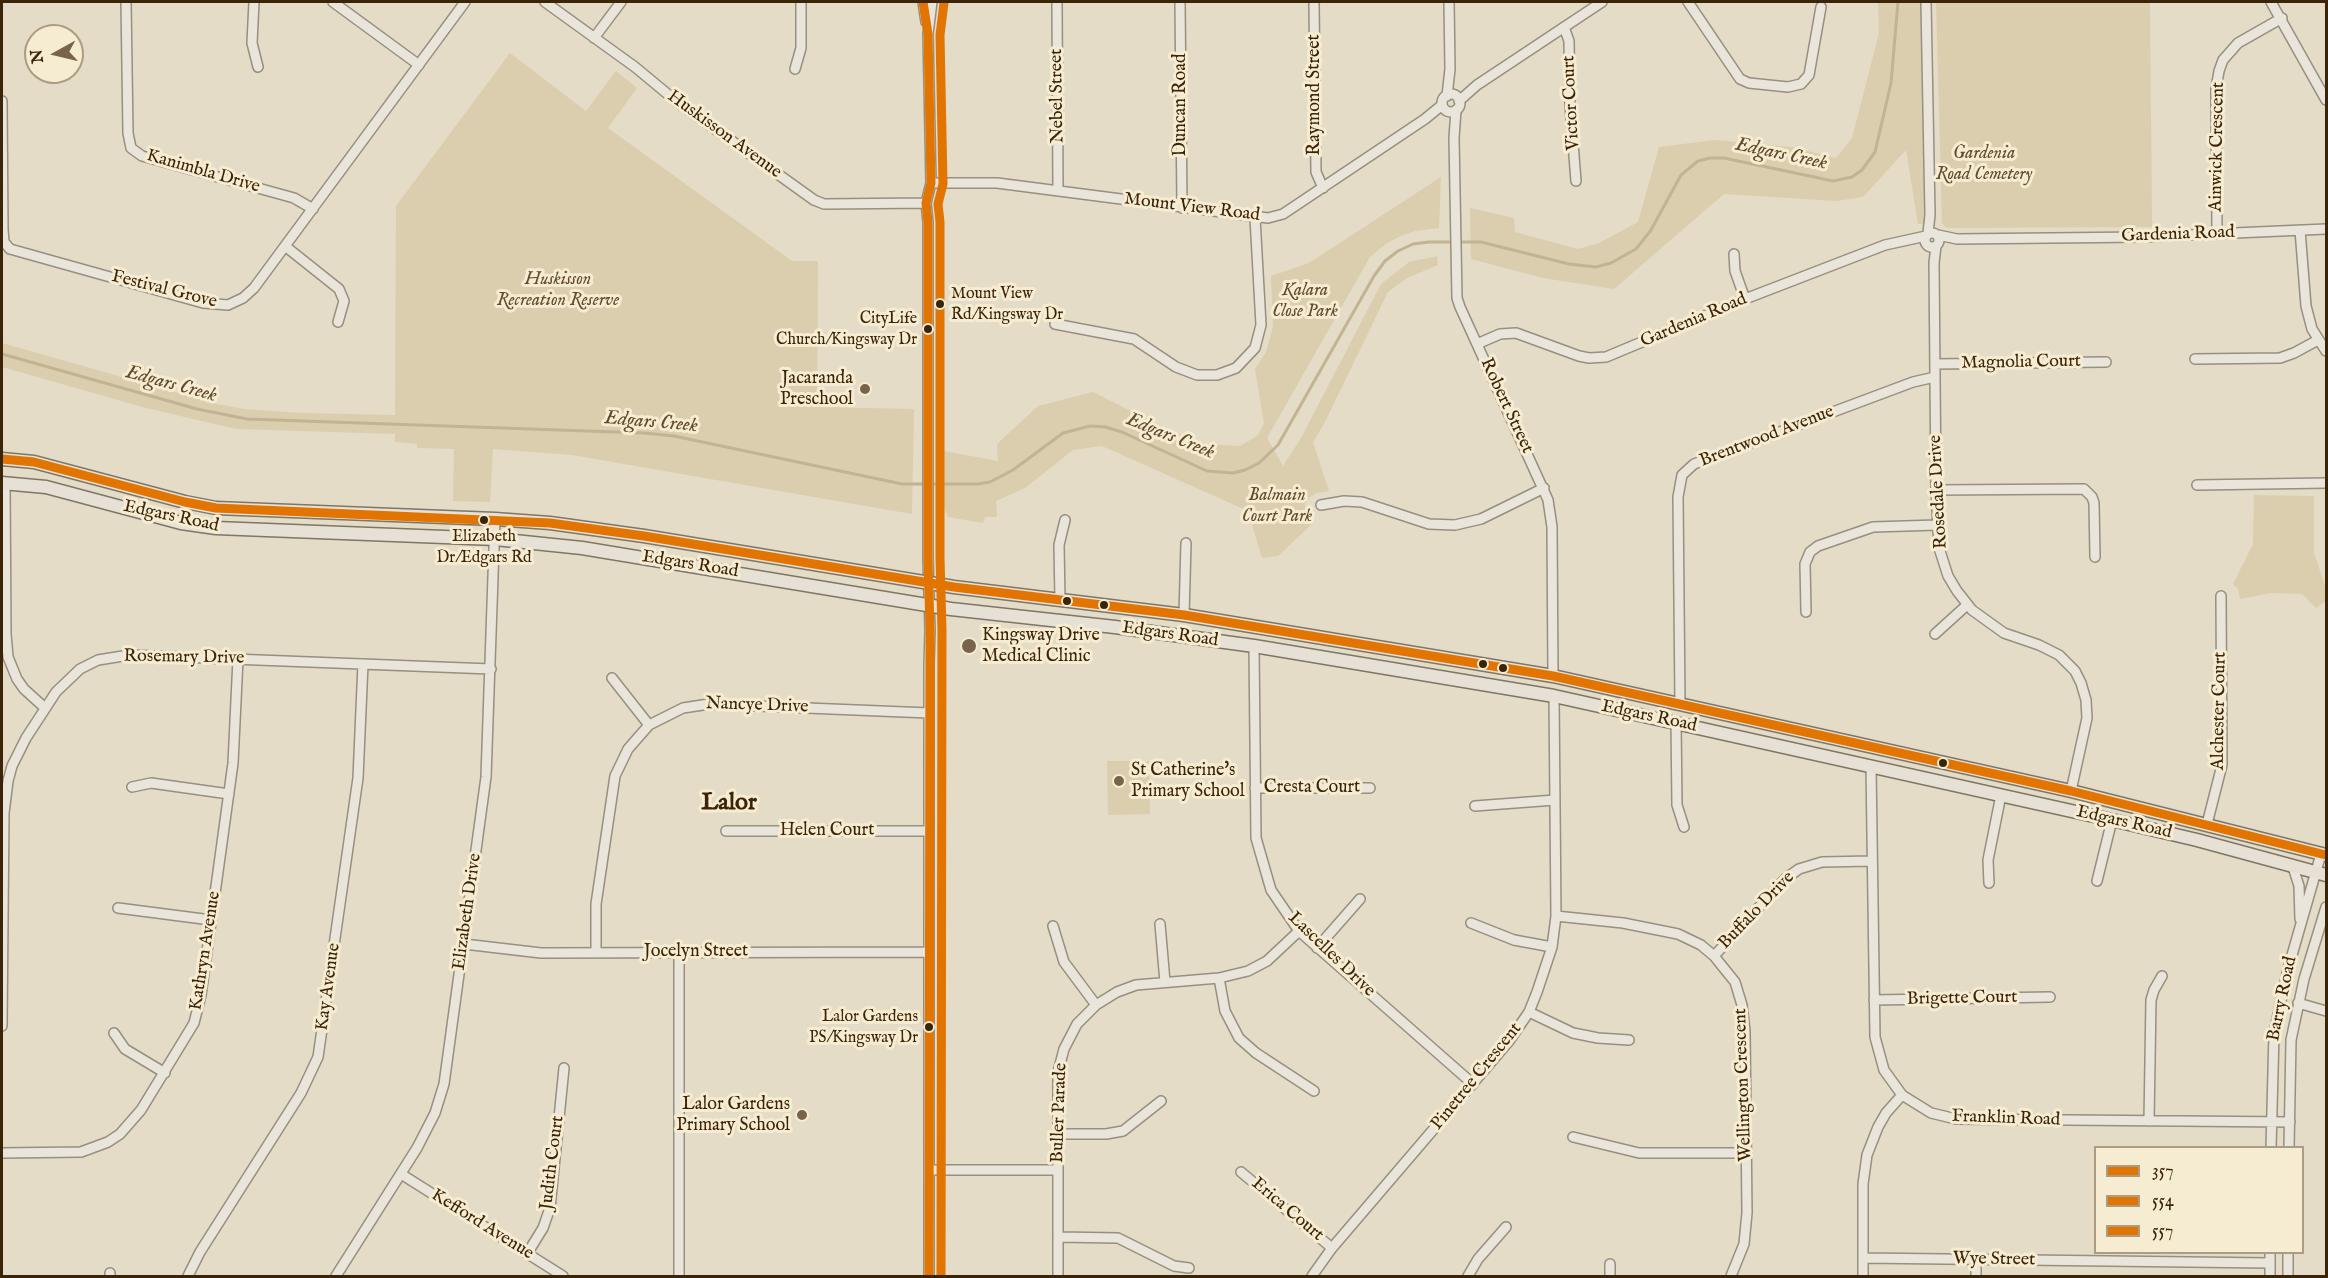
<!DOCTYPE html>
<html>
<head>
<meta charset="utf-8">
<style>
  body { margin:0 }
  #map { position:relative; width:2328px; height:1278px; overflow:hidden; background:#e4dcc6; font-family:"IM FELL English",serif }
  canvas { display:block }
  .frame { position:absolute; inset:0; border:3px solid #3c2408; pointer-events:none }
  .legend { position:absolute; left:2094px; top:1146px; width:210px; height:108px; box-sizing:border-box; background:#f6ecd2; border:2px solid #ac9c81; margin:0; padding:8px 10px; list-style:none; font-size:18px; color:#3c2408 }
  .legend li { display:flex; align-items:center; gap:12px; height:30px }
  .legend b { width:30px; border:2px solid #ac9c81 }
  .north { position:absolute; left:24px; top:24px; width:60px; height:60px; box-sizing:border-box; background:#f6ecd2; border:2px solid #ac9c81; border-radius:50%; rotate:262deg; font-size:16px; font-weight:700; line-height:24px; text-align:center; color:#3c2408 }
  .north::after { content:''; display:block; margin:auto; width:21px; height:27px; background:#77644a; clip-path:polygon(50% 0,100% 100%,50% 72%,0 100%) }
</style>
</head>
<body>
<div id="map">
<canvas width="2328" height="1278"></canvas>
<div class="frame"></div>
<ul class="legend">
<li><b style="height:8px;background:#e27401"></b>357</li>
<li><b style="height:8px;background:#e27401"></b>554</li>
<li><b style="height:8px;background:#e27401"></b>557</li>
</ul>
<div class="north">N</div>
</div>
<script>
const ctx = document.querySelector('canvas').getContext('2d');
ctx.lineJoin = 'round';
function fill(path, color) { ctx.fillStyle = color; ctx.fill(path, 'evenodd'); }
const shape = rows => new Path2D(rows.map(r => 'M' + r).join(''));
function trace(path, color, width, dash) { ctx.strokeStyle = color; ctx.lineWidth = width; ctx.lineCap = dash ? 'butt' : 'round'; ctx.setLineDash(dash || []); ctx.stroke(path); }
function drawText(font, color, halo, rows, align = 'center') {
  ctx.font = font + ' "IM FELL English",serif'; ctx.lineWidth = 6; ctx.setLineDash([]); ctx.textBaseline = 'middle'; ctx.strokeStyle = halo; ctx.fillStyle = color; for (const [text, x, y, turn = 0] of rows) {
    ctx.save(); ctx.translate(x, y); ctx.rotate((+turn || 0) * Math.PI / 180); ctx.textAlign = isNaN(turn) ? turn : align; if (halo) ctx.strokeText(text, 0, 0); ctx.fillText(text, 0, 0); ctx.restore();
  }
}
const green = shape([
  [1878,2,1921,2,1928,224,1918,224,1906,150,1863,197,1836,201,1724,194,1614,289,1543,278,1471,259,1470,208,1514,218,1515,232,1578,249,1599,243,1638,222,1659,147,1715,140,1791,147,1836,158,1852,138,1879,33],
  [1936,2,2150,2,2152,227,1947,228,1942,223],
  [510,53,586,111,616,71,637,88,608,128,792,261,818,261,817,407,914,409,912,514,572,455,493,449,490,502,453,501,454,449,417,448,417,444,395,442,395,434,236,429,146,408,2,367,2,343,217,404,244,409,301,413,395,415,396,206],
  [1441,177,1439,228,1415,231,1401,236,1387,243,1370,257,1267,438,1283,466,1301,438,1381,284,1409,262,1437,256,1438,265,1407,278,1388,292,1324,424,1313,442,1329,491,1317,493,1310,497,1305,504,1307,512,1314,522,1278,556,1262,558,1248,511,1102,446,1073,450,1025,488,996,501,997,517,985,517,983,523,948,517,940,496,944,451,998,461,997,444,1038,406,1093,392,1167,429,1206,444,1240,446,1257,436,1264,424,1255,369,1266,352,1273,327,1271,276,1309,263],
  [2254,495,2314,496,2314,553,2326,589,2326,601,2316,608,2302,594,2270,593,2240,599,2238,589,2233,584,2253,544],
  [1107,761,1149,761,1150,814,1108,815]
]);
const stream = shape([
  [2,354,197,409,247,419,644,433,674,436,902,484,978,484,990,482,1013,470,1063,433,1090,426,1105,427,1122,432,1207,471,1233,473,1245,470,1259,463,1278,445,1374,276,1385,261,1398,251,1413,244,1429,242,1481,242,1569,264,1596,267,1611,263,1636,249,1651,230,1681,175,1698,161,1710,158,1724,158,1833,181,1852,177,1862,170,1875,152,1891,83,1898,2]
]);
const minor = shape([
  [126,2,128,133,131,148,142,156,294,198,313,209],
  [254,2,252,43,258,67],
  [333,2,419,65],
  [545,2,635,67,676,101,814,200,824,204,926,203],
  [923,2,926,22],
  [1057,2,1058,191],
  [1180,2,1182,208],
  [1314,2,1316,172,1323,188],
  [1688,2,1740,79,1749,83,1788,87,1801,84,1809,75,1821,7],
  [1926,2,1930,215,1928,233],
  [2271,2,2326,100],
  [1564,27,1569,41,1570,105,1576,181],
  [594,38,621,2],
  [795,69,801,48,801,2],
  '1442 103a9 9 0 1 1 18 0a9 9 0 1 1-18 0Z',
  [1447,96,1450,69,1449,2],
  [2,101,3,229,4,242,10,249,203,303,228,305,243,298,254,288,465,2],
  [1459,101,1477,85,1602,2],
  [1456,110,1454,138,1457,298,1460,307,1548,500,1552,527,1553,676],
  [931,183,997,183,1268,218,1283,214,1298,204,1425,119,1442,105],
  [2300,230,2306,306,2312,329,2326,351],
  '1925 240a7 7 0 1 1 14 0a7 7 0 1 1-14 0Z',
  [2217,234,2216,89,2219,71,2223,60,2238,43,2282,18],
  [1938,235,1957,239,2143,237,2326,229],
  [285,246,339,289,344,301,338,322],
  [1936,246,1934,263,1936,490,1939,548,1948,576,1957,591,1972,610,2004,633,2039,645,2059,655,2075,671,2081,683,2086,700,2087,718,2071,791],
  [1734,254,1735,271,1745,299],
  [1055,324,1134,339,1176,367,1197,375,1217,375,1236,368,1255,348,1261,325,1255,218],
  [1477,344,1500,334,1516,333,1579,356,1589,358,1606,357,1745,299,1885,245,1926,236],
  [2195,359,2280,358,2294,353,2318,340],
  [1935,364,2106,362],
  [5,483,6,634,8,657,17,679,24,689,45,708],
  [2197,485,2326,483],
  [1936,490,2084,489,2092,497,2094,503,2095,557],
  [1321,505,1344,501,1362,502,1429,524,1455,525,1481,519,1544,488],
  [1060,601,1059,545,1065,520],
  [1806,612,1805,564,1810,552,1818,546,1873,527,1937,525],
  [1184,615,1186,543],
  [1935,634,1967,605],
  [1254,646,1256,838,1271,890,1299,931,1473,1084],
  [612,678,649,725],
  [1680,704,1678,497,1682,475,1694,464,1913,382,1935,377],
  [1676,723,1677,805,1684,827],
  [1871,767,1875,1037,1884,1070,1902,1095,1931,1113,1956,1119,2290,1122],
  [132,787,151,783,229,794],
  [1255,788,1370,788],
  [1475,806,1555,800],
  [2207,824,2222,765,2221,596],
  [726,831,929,831],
  [2293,867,2299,886,2300,919],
  [2097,881,2112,820],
  [1989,883,1988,860,2001,795],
  [118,908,211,920],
  [1556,916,1623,923,1678,934,1701,945,1714,956,1735,982,1742,1005,1745,1031,1747,1213,1744,1244,1731,1276],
  [1471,923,1514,940,1552,947],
  [1160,924,1165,982],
  [1053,926,1064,962,1096,1005],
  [464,944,541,953,929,952],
  [1317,948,1360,899],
  [679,952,679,1276],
  [596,953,596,904,615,776,628,749,649,725,683,708,709,704,929,713],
  [1714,956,1785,879,1799,869,1822,862,1872,861],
  [1219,978,1225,1011,1239,1038,1256,1053,1314,1091],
  [1874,1000,2050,997],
  [2298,1003,2326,1011],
  [1529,1012,1573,1033,1598,1038,1629,1040],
  [2,1026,4,813,8,781,12,766,26,738,56,692,80,669,98,660,129,655,491,669],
  [114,1033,125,1049,165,1073],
  [2149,1121,2151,1000,2154,990,2162,976],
  [1058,1134,1106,1134,1123,1131,1161,1101],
  [1573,1137,1639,1153,1746,1153],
  [2271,1148,2274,1033,2288,969,2321,854],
  [2289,1148,2291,1040,2304,979,2326,907],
  [2,1153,81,1152,108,1142,120,1134,141,1110,194,1023,201,995,233,763,238,659],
  [929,1170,1058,1170],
  [1241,1172,1332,1248],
  [401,1174,563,1276],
  [1058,1237,1118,1238,1174,1266,1189,1268],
  [527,1254,543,1228,550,1208,564,1068],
  [1863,1258,2270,1263],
  [1976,1260,1976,1276],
  [110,1273,110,1276],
  [188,1276,200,1252,301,1093,318,1057,358,778,363,664],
  [336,1276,417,1148,435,1113,444,1084,486,777,495,519],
  [929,1276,929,665,930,630,928,558,928,222,926,203,931,183,928,34,932,2],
  [1058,1276,1058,1072,1064,1049,1077,1024,1096,1005,1117,992,1136,985,1219,978,1248,971,1267,961,1299,931],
  [1312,1276,1332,1248,1509,1041,1529,1012,1537,992,1552,947,1556,916,1554,696],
  [1468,1276,1478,1259,1506,1227],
  [1610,1276,1610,1264],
  [1863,1276,1863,1184,1867,1155,1878,1127,1886,1113,1902,1095],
  [2270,1276,2270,1252],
  [2288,1276,2288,1252]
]);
const major = shape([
  [2,459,34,462,185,502,216,508,495,519,550,523,644,536,954,587,1184,615,1553,676,2071,791,2326,855],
  [2,483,46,487,181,523,216,528,495,539,582,548,951,609,1115,627,1254,646,1554,696,2112,820,2197,840,2326,875]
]);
const bus1 = shape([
  [2,459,34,462,185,502,216,508,550,523,644,536,954,587,1184,615,1553,676,2071,791,2326,855]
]);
const bus2 = shape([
  [923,2,928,34,931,183,926,203,928,222,928,558,930,630,929,1276]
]);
const bus3 = shape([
  [941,1276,942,630,940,558,940,222,938,204,943,184,940,35,944,3]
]);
const markers = [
  [940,304,5,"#3c2408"],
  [928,329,5,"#3c2408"],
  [865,389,6,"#77644a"],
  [484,520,5,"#3c2408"],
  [1067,601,5,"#3c2408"],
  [1104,605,5,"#3c2408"],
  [969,646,8,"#77644a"],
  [1483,664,5,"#3c2408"],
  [1503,668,5,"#3c2408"],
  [1943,763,5,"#3c2408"],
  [1119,781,6,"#77644a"],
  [929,1027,5,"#3c2408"],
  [802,1115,6,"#77644a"]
];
const busNames = [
  ["Mount View",951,295,"left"],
  ["Rd/Kingsway Dr",951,316,"left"],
  ["CityLife",917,320],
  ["Church/Kingsway Dr",917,341],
  ["Elizabeth",484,538,"center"],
  ["Dr/Edgars Rd",484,559,"center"],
  ["Lalor Gardens",918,1018],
  ["PS/Kingsway Dr",918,1039]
];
const streetNames = [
  ["Raymond Street",1315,95,-90],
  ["Nebel Street",1058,96,-91],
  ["Victor Court",1572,103,-93],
  ["Duncan Road",1181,105,-90],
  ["Huskisson Avenue",724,135,36],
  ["Ainwick Crescent",2218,147,-89],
  ["Kanimbla Drive",203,172,16],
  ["Mount View Road",1192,208,7],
  ["Gardenia Road",2178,235,-2],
  ["Festival Grove",164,290,14],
  ["Gardenia Road",1694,321,-23],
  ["Magnolia Court",2021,363,-1],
  ["Robert Street",1506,406,65],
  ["Brentwood Avenue",1767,437,-21],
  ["Rosedale Drive",1939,492,-93],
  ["Edgars Road",171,517,12],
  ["Edgars Road",690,565,9],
  ["Edgars Road",1170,635,8],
  ["Rosemary Drive",184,658,1],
  ["Nancye Drive",757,706,2],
  ["Alchester Court",2220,711,-89],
  ["Edgars Road",1649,717,12],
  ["Cresta Court",1312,788],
  ["Edgars Road",2124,823,13],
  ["Helen Court",827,831],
  ["Buffalo Drive",1757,911,-46],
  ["Elizabeth Drive",468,912,-82],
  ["Kathryn Avenue",206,951,-81],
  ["Jocelyn Street",696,952],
  ["Lascelles Drive",1331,955,44],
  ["Kay Avenue",329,987,-82],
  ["Brigette Court",1962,999,-1],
  ["Barry Road",2283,999,-78],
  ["Pinetree Crescent",1477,1077,-51],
  ["Wellington Crescent",1744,1085,-92],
  ["Buller Parade",1060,1113,-88],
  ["Franklin Road",2006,1119,2],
  ["Judith Court",553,1163,-83],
  ["Erica Court",1287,1210,40],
  ["Kefford Avenue",482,1225,32],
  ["Wye Street",1994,1260,1]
];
const parkNames = [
  ["Gardenia",1984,154],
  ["Road Cemetery",1984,175],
  ["Huskisson",558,280],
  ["Recreation Reserve",558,301],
  ["Kalara",1305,291],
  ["Close Park",1305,312],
  ["Balmain",1277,496],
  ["Court Park",1277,517]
];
const poiNames = [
  ["Jacaranda",853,379],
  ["Preschool",853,400],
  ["Kingsway Drive",982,636,"left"],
  ["Medical Clinic",982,657,"left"],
  ["St Catherine's",1131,771,"left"],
  ["Primary School",1131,792,"left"],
  ["Lalor Gardens",790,1105],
  ["Primary School",790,1126]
];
const waterNames = [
  ["Edgars Creek",1781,155,12],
  ["Edgars Creek",171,385,15],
  ["Edgars Creek",651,423,5],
  ["Edgars Creek",1170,437,22]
];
const districtNames = [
  ["Lalor",729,804]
];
fill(green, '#daceae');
trace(stream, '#c2b393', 3);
trace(minor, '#978f7f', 12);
trace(major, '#7e7667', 15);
trace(minor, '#e9e5da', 9);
trace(major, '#e6e1d4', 12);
trace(bus1, '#e27401', 9);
trace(bus2, '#e27401', 9);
trace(bus3, '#e27401', 9);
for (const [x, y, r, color] of markers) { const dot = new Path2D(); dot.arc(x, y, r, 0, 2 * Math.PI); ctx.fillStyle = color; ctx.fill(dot); trace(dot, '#f6ecd2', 2); }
drawText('16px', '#3c2408', '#f6ecd2', busNames, 'right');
drawText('18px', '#3c2408', '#f6ecd2', streetNames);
drawText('italic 18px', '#624c2d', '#f6ecd2', parkNames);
drawText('18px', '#3c2408', '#f6ecd2', poiNames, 'right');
drawText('italic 20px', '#604a2b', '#f6ecd2', waterNames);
drawText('bold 24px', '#3c2408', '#f6ecd2', districtNames);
</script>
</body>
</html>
